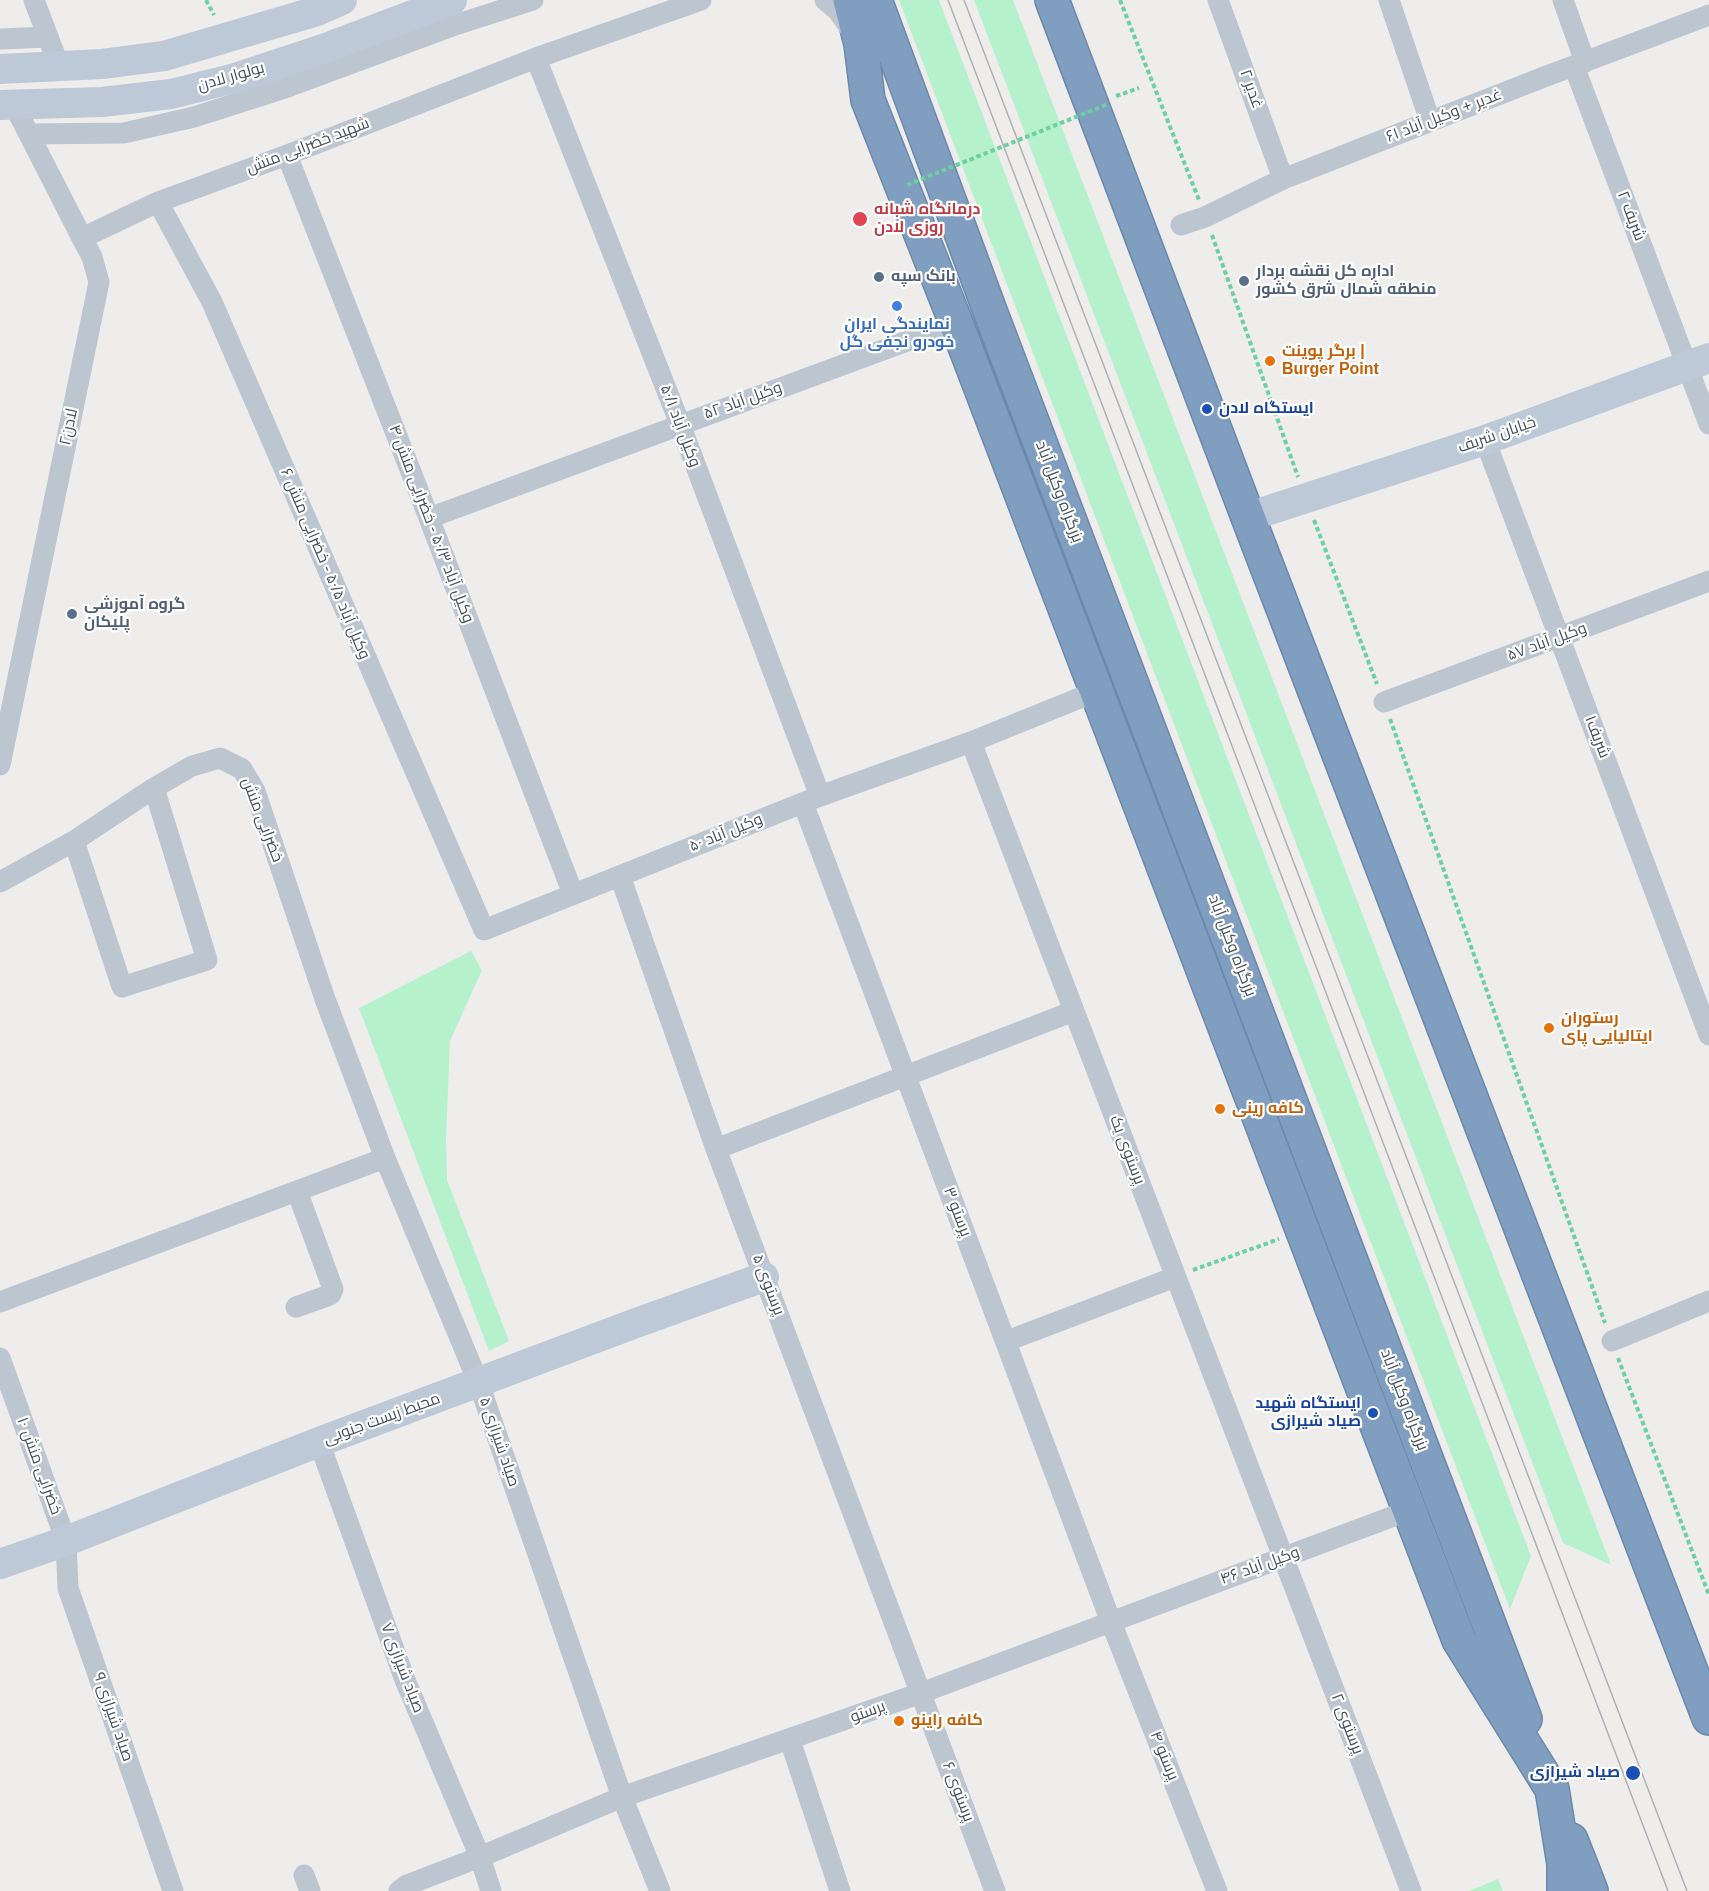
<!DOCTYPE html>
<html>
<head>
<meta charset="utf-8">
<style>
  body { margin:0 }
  canvas { display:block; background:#efecec }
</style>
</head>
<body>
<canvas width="1709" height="1891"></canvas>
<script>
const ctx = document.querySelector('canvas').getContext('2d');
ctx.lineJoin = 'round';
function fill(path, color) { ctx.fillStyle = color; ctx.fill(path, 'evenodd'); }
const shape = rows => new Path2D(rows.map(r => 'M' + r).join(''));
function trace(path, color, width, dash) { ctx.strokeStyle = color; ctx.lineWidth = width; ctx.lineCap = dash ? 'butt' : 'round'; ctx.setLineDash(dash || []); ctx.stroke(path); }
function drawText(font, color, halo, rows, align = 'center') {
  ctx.font = font + ' Helvetica,Cairo,sans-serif'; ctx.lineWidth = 4.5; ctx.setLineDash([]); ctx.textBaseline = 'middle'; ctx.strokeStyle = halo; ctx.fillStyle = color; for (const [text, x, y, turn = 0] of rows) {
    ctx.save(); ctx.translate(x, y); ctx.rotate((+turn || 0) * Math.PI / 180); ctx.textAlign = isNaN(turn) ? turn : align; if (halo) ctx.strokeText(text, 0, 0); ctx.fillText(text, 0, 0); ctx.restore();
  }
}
const green = shape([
  [899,0,939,0,1531,1556,1510,1609],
  [974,0,1013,0,1611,1565,1563,1543],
  [471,951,482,970,450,1041,446,1139,447,1180,509,1341,489,1351,359,1008],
  [1498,1879,1503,1891,1469,1891]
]);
const path = shape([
  [206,0,214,15],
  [1120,0,1199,200],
  [1116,96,1139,88],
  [1212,235,1298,477],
  [1314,520,1377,684],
  [1390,719,1605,1323],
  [1193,1270,1279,1239],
  [1618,1358,1709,1595]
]);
const street = shape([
  [34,0,59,66],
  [825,0,838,11,852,31],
  [1218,0,1283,179],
  [1389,0,1430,121],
  [1563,0,1585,62],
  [1,39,48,37],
  [536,58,680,424,820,796],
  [1574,66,1709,424],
  [30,134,124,133,194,117,285,88,458,24,533,0],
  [287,155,429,518,573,894],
  [158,202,212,302,484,930,820,796,971,742,1097,691],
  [1181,225,1205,217,1283,179,1544,77,1709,15],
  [82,238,158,202,287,155,536,58,701,0],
  [1485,440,1709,1035],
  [429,518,956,323],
  [1384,702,1709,581],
  [971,742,1411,1891],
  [0,765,99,282,92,257,82,238,14,105],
  [803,803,1111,1622,1217,1891],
  [74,841,122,987,207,960,154,788],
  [620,876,716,1149,995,1891],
  [0,882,74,841,154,788,192,766,220,758,242,769,255,791,325,999,385,1158,479,1384,622,1797,660,1891],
  [716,1149,1074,1011],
  [0,1302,385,1158],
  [296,1307,327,1296,331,1294,333,1289,297,1191],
  [1007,1341,1175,1277],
  [1612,1341,1709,1301],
  [0,1358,66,1541,68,1588,173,1891],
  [319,1442,405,1680,480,1857,491,1891],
  [790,1740,840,1891],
  [304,1875,310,1891],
  [399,1891,407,1885,480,1857,622,1797,921,1693,1410,1510]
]);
const secondary = shape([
  [0,69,102,64,164,56,317,11,342,0],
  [0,105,102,102,171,94,235,78,323,49,452,0],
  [1248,517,1485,440,1709,358],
  [0,1564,66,1541,319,1442,636,1323,764,1277]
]);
const highway = shape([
  [850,0,861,44,868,100,956,323,1459,1640,1552,1789,1564,1864,1564,1891],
  [875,0,990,311,1525,1719],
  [1052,0,1248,517,1709,1718],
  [1571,1840,1591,1891]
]);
const tram = shape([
  [948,0,1668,1891],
  [964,0,1687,1891]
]);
const pathBridge = shape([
  [907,185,1108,104]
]);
const markers = [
  [860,219,8,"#e0444e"],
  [879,277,6,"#5c6f8a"],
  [1244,281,6,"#5c6f8a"],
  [897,306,6,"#3f7fe0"],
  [1270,361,6,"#e8710a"],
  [1207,409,6,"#1a4fb4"],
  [72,614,6,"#5c6f8a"],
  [1549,1028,6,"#e8710a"],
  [1220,1109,6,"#e8710a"],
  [1373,1413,6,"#1a4fb4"],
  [899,1721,6,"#e8710a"],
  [1633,1773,8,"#1a4fb4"]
];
const streetNames = [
  ["بولوار لادن",231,77,-16],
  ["غدیر ۲",1251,89,70],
  ["غدیر + وکیل آباد ۶۱",1444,116,-21],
  ["شهید خضرایی منش",308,146,-21],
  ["شریف ۲",1631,216,69],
  ["۵۲ وکیل آباد",743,401,-20],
  ["وکیل آباد ۵۰/۱",680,426,69],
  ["لادن۲",69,427,-78],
  ["خیابان شریف",1497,435,-19],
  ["بزرگراه وکیل آباد",1059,492,69],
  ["وکیل آباد ۵۰/۳ - خضرایی منش ۴",431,524,69],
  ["وکیل آباد ۵۰/۵ - خضرایی منش ۶",325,564,67],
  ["۵۷ وکیل آباد",1547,642,-20],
  ["شریف١",1597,737,69],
  ["خضرایی منش",262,820,69],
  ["۵۰ وکیل آباد",726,833,-22],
  ["بزرگراه وکیل آباد",1232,946,69],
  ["پرستوی یک",1127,1150,69],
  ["پرستو ۳",957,1212,69],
  ["پرستوی ۵",768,1285,69],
  ["بزرگراه وکیل آباد",1404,1400,69],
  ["محیط زیست جنوبی",382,1419,-20],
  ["صیاد شیرازی ۵",499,1442,71],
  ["خضرایی منش ۱۰",39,1466,70],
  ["۴۶ وکیل آباد",1260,1566,-20],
  ["صیاد شیرازی ۷",402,1668,69],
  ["پرستو",868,1712,-20],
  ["صیاد شیرازی ۹",113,1717,71],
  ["پرستوی ۲",1347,1724,69],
  ["پرستو ۴",1164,1756,68],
  ["پرستوی ۶",958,1792,69]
];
const healthNames = [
  ["درمانگاه شبانه",874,210],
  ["روزی لادن",874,228]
];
const serviceNames = [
  ["اداره کل نقشه بردار",1256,272],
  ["منطقه شمال شرق کشور",1256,290],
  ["بانک سپه",891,277],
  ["گروه آموزشی",84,605],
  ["پلیکان",84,623]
];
const shopNames = [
  ["نمایندگی ایران",897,325],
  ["خودرو نجفی گل",897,343]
];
const foodNames = [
  ["برگر پوینت |",1282,352],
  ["Burger Point",1282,370],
  ["رستوران",1561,1019],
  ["ایتالیایی پای",1561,1037],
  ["کافه رینی",1232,1109],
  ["کافه راینو",911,1721]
];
const transitNames = [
  ["ایستگاه لادن",1219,409,"left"],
  ["ایستگاه شهید",1361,1404],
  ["صیاد شیرازی",1361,1422],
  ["صیاد شیرازی",1620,1773]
];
fill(green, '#b6f1cd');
trace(highway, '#6b89aa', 36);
trace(path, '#6cd0a0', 4, [4.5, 3]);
trace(street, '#bbc6d0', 21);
trace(secondary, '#bdc9d7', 30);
trace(highway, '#809ebf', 33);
trace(tram, '#aeb1b7', 1.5);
trace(pathBridge, '#6cd0a0', 4, [4.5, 3]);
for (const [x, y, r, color] of markers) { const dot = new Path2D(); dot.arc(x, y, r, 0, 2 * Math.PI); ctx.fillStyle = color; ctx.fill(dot); trace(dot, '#fff', 2); }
drawText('16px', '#434f5a', '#fff', streetNames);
drawText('bold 16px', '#be3a42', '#fff', healthNames, 'left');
drawText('bold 16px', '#4e5e75', '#fff', serviceNames, 'left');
drawText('bold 16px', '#366cbe', '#fff', shopNames);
drawText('bold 16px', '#c56008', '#fff', foodNames, 'left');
drawText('bold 16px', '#164399', '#fff', transitNames, 'right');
</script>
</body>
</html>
